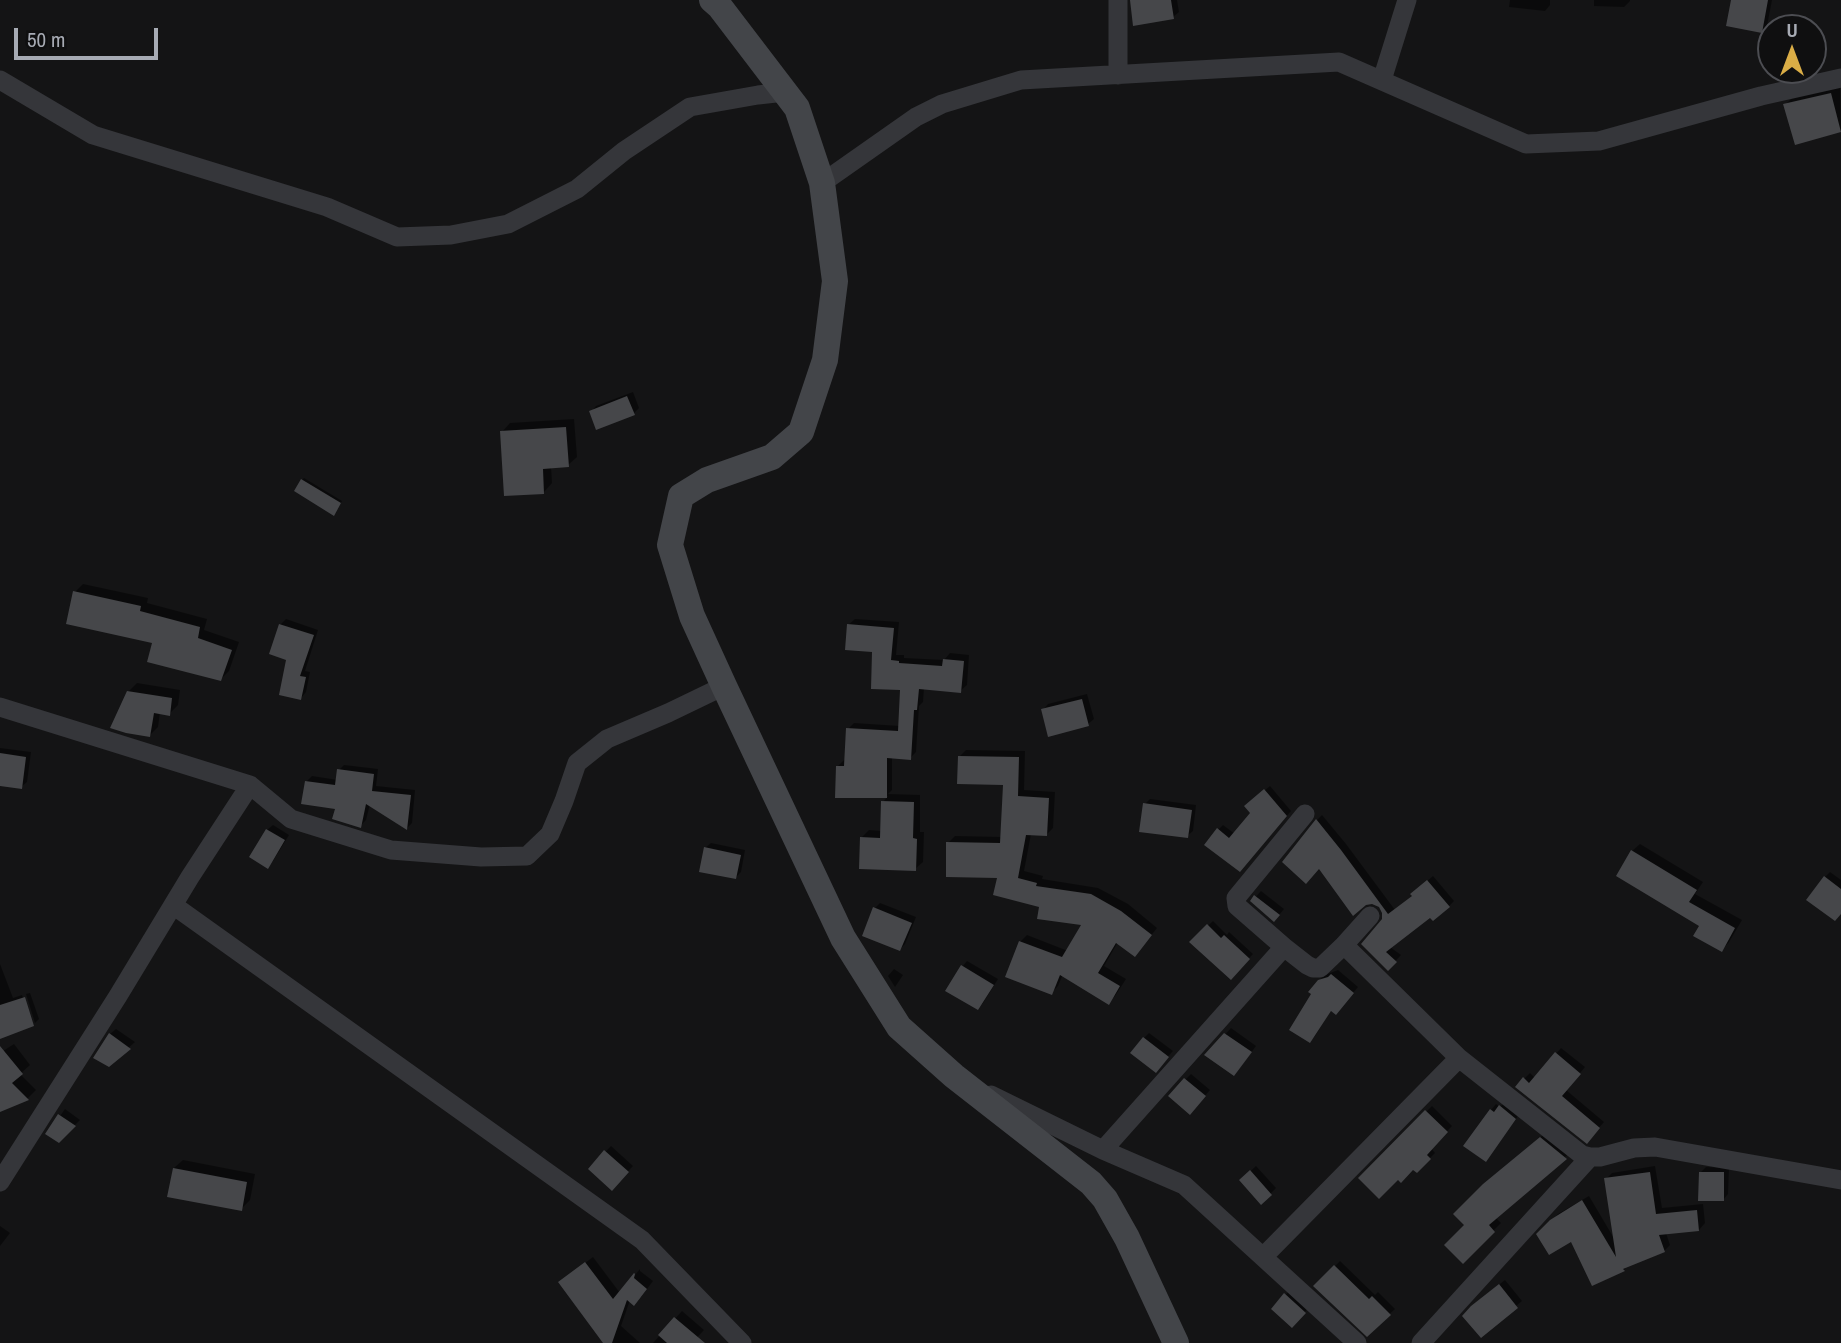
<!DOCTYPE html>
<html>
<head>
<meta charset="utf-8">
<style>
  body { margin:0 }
  #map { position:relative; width:1841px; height:1343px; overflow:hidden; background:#141415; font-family:"Archivo Narrow",sans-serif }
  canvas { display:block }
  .north { position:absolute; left:1757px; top:14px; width:70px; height:70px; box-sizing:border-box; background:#0f0f10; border:2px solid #4c4d52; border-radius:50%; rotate:0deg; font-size:19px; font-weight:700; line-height:28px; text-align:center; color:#a7abb4 }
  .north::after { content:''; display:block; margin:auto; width:24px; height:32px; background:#daad46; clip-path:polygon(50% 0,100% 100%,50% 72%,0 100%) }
  .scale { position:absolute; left:14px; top:28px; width:144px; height:32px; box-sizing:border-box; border:4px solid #a7abb4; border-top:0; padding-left:9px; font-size:21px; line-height:24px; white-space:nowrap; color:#a7abb4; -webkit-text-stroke:5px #0f0f10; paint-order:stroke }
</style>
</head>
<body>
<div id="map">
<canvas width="1841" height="1343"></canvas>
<div class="north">U</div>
<div class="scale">50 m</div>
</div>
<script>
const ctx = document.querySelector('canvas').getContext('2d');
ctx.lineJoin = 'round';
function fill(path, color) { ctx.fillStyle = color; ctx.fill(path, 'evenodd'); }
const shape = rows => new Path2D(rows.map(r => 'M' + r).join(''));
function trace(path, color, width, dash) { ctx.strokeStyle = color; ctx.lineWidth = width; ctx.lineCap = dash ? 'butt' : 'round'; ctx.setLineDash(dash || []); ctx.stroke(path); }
const shadow = shape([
  [1132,0,1177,0,1179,12,1173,17],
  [1510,0,1550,0,1550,5,1545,11,1509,7],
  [1594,0,1630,0,1630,1,1624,7,1594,6],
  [1733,0,1772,0,1767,26,1761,31],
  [1840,85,1841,130,1796,142,1785,105,1794,96],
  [633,392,639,408,634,413,591,412,596,406],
  [574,419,577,457,568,465,551,466,552,483,544,492,502,432,510,423],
  [304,478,342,501,335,511,302,480],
  [83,584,148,598,147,603,207,619,204,630,239,642,229,671,221,679,155,642,75,592],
  [286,619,318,630,305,671,310,672,306,692,301,698,288,658,280,625],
  [855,619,899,622,896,655,904,655,904,658,944,660,950,653,969,655,967,685,960,691,924,688,923,702,919,706,916,752,910,758,892,757,892,790,888,794,920,795,920,832,924,832,923,862,915,869,861,838,869,830,882,831,883,802,888,796,837,796,837,767,844,760,846,760,848,729,854,723,900,726,902,688,874,650,848,625],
  [137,683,180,690,178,705,169,714,160,712,158,727,150,735,128,692],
  [1087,694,1094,719,1088,724,1043,710,1048,704],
  [0,748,31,752,27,782,21,787,0,784],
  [966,750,1025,751,1024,790,1055,792,1053,828,1046,835,1031,834,1024,871,1043,876,1042,879,1098,888,1128,904,1157,928,1141,948,1118,942,1104,966,1126,979,1115,996,1109,1002,1063,974,1058,986,1051,993,1007,976,1020,942,1027,935,1068,951,1084,924,1041,905,948,843,955,836,1002,837,1005,783,959,757],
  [344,765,378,769,376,786,415,790,412,823,407,828,370,804,366,820,360,826,306,782,312,776,338,780,339,770],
  [1270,786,1291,811,1245,865,1218,830,1223,825,1235,834,1252,813,1251,802],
  [1150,799,1196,805,1193,831,1187,836,1145,804],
  [1322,815,1346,844,1395,910,1414,896,1418,889,1433,876,1454,901,1449,906,1431,916,1390,947,1401,955,1388,969,1363,944,1384,920,1383,911,1317,820],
  [273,825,289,835,273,861,267,866,267,830],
  [711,843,745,850,741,872,736,877,705,848],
  [1640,844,1703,882,1695,894,1742,920,1729,942,1722,950,1701,925,1632,851],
  [1830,872,1841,880,1841,913,1825,877],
  [1261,891,1284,909,1279,915,1252,901],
  [880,903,916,917,905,944,900,949,875,908],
  [1213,921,1227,935,1229,932,1253,954,1231,977,1191,942],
  [967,961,998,979,983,1003,978,1008,962,967],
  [0,964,13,998,22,995,32,1024,34,1024,0,1037],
  [894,969,903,975,895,987,888,976],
  [1338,970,1358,987,1341,1007,1332,1009,1315,1036,1310,1041,1319,981,1325,975],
  [30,993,39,1019,35,1023,26,994],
  [1231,1028,1256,1046,1239,1069,1207,1055],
  [116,1029,135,1042,109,1065,110,1034],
  [1149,1033,1173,1051,1155,1070,1144,1038],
  [14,1044,30,1065,20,1074,36,1090,28,1098,0,1110,0,1053],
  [1561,1048,1585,1067,1566,1090,1604,1122,1587,1141,1524,1079,1530,1073,1535,1078],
  [1191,1074,1210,1090,1195,1107,1170,1095],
  [1506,1101,1520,1113,1491,1154,1491,1110,1496,1104,1500,1107],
  [1432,1106,1452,1126,1431,1148,1435,1153,1417,1171,1413,1167,1360,1178],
  [65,1109,80,1120,59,1141,48,1133],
  [1548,1131,1572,1151,1495,1217,1501,1223,1463,1261,1492,1177],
  [611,1146,633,1166,612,1188,590,1168],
  [183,1160,255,1174,250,1200,241,1209,174,1168],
  [1256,1166,1276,1188,1261,1203,1241,1180],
  [1655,1166,1662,1208,1703,1204,1705,1223,1699,1230,1666,1233,1670,1245,1664,1251,1628,1265,1624,1270,1572,1239,1538,1235,1558,1214,1589,1196,1615,1240,1606,1179,1612,1173],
  [1706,1167,1729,1168,1728,1194,1723,1200,1700,1173],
  [0,1226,10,1233,0,1246],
  [593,1257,620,1293,640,1269,640,1271,653,1281,641,1297,630,1300,621,1326,640,1343,606,1343,560,1282],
  [1340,1261,1375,1295,1378,1292,1395,1309,1367,1334,1316,1286],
  [1505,1280,1522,1301,1481,1335,1478,1301],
  [1291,1289,1310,1306,1298,1320,1273,1309],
  [682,1311,704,1330,692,1343,653,1343]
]);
const building = shape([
  [1130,0,1171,0,1174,19,1133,26],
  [1731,0,1768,0,1762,33,1726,26],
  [1831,93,1841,132,1795,145,1783,104],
  [627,396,635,415,596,430,589,411],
  [566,427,569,467,543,469,544,494,504,496,500,431],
  [301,479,341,503,334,516,294,491],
  [73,591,141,606,140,611,200,627,198,638,232,650,221,681,147,662,152,643,66,624],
  [279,624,314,635,300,676,306,677,301,700,279,695,286,660,269,654],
  [847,624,894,628,891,660,899,661,899,663,942,666,943,659,964,661,961,693,919,689,917,710,914,710,911,760,887,758,887,798,835,798,836,766,844,766,846,728,898,731,900,690,871,689,872,652,845,650],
  [127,691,172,698,170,716,154,713,150,737,126,733,110,728],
  [1082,699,1089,726,1048,737,1041,709],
  [0,753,26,757,22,789,0,786],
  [958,756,1019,757,1018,796,1049,798,1047,836,1026,835,1018,878,1037,883,1036,886,1091,894,1121,911,1152,935,1135,957,1116,943,1098,973,1120,986,1109,1005,1060,975,1052,995,1005,977,1019,941,1062,957,1081,925,1037,919,1039,907,993,895,997,878,946,877,946,842,1000,843,1003,785,957,784],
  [337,769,374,774,372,791,411,795,407,830,366,804,361,828,332,819,335,809,301,804,305,781,335,785],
  [1264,789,1287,816,1240,872,1204,845,1217,828,1229,838,1250,813,1244,806],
  [881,801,914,802,913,838,917,839,916,871,859,869,860,837,880,838],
  [1143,803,1192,810,1188,838,1139,832],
  [1316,819,1341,850,1388,914,1412,896,1410,894,1427,880,1450,907,1433,921,1430,918,1386,952,1397,962,1388,971,1361,944,1382,919,1382,913,1379,907,1372,904,1366,905,1353,916,1319,869,1306,884,1282,862],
  [266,829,285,840,268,869,249,857],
  [704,847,741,855,736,879,699,872],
  [1631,850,1697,890,1689,902,1735,928,1722,952,1693,936,1699,926,1616,876],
  [1824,876,1841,889,1841,914,1835,921,1806,900],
  [1254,895,1280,915,1274,922,1250,901],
  [873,907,912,923,900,951,862,936],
  [1207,924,1221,938,1224,935,1250,959,1231,980,1189,942],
  [961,965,994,985,978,1010,945,991],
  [1331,974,1354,993,1336,1015,1331,1011,1310,1043,1289,1030,1311,994,1308,992,1318,980,1328,977],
  [25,997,34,1026,0,1039,0,1005],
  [109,1033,131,1049,109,1067,93,1058],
  [1224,1033,1252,1052,1234,1076,1204,1055],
  [1143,1037,1169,1057,1156,1073,1130,1053],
  [0,1046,23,1074,12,1083,29,1100,0,1112],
  [1555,1052,1581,1074,1562,1096,1600,1128,1587,1144,1515,1087,1523,1077,1529,1083],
  [1184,1078,1206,1096,1190,1115,1168,1096],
  [1499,1105,1516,1119,1486,1162,1463,1146,1490,1109,1494,1112],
  [1425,1110,1448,1132,1427,1155,1431,1159,1417,1173,1413,1170,1401,1183,1398,1180,1379,1199,1358,1178],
  [58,1114,76,1126,59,1143,45,1134],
  [1540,1137,1567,1159,1489,1225,1495,1232,1463,1264,1444,1245,1464,1225,1453,1214,1483,1184],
  [604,1150,629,1172,612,1191,588,1169],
  [173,1168,247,1182,242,1211,167,1197],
  [1250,1170,1272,1195,1261,1205,1239,1180],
  [1650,1172,1656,1214,1697,1210,1699,1231,1659,1235,1665,1252,1623,1269,1625,1271,1592,1286,1571,1242,1549,1255,1536,1234,1550,1220,1582,1200,1616,1257,1604,1178],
  [1699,1172,1724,1172,1724,1201,1698,1201],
  [585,1262,613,1299,634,1273,635,1274,634,1278,647,1289,634,1306,627,1300,612,1343,603,1343,558,1282],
  [1334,1265,1369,1299,1372,1296,1391,1315,1367,1337,1313,1286],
  [1499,1284,1518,1308,1481,1338,1462,1316,1471,1306],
  [1284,1293,1306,1313,1292,1328,1271,1309],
  [674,1317,705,1343,667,1343,658,1335]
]);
const street = shape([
  [1118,0,1118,75],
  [0,80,93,135,327,207,397,237,451,235,508,224,577,189,624,151,690,107,758,95,785,92],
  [1382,80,1407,0],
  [822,183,916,117,942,104,1021,80,1339,62,1526,144,1599,141,1761,96,1841,78],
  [0,707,250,785],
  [173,905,642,1240,742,1343],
  [1344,945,1459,1058,1582,1155,1590,1157,1600,1157,1634,1148,1655,1147,1841,1180],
  [1284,947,1237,906,1236,898,1305,814],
  [991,1095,1103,1150,1184,1185,1357,1343],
  [1103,1150,1284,947,1307,965,1313,968,1320,968,1344,945,1370,916],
  [0,1182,118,996,190,877,250,785,291,819,391,850,481,857,527,856,550,834,564,801,577,763,607,739,668,713,724,686],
  [1263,1257,1459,1058],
  [1421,1343,1590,1157]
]);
const secondary = shape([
  [712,0,720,7,797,108,822,183,835,281,825,360,801,432,772,457,707,480,681,496,670,545,692,616,724,686,843,938,899,1027,954,1076,1091,1183,1105,1199,1127,1238,1176,1343]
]);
fill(shadow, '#0007');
fill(building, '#46474a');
trace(street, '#35363a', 19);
trace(secondary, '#434549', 26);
</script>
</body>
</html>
